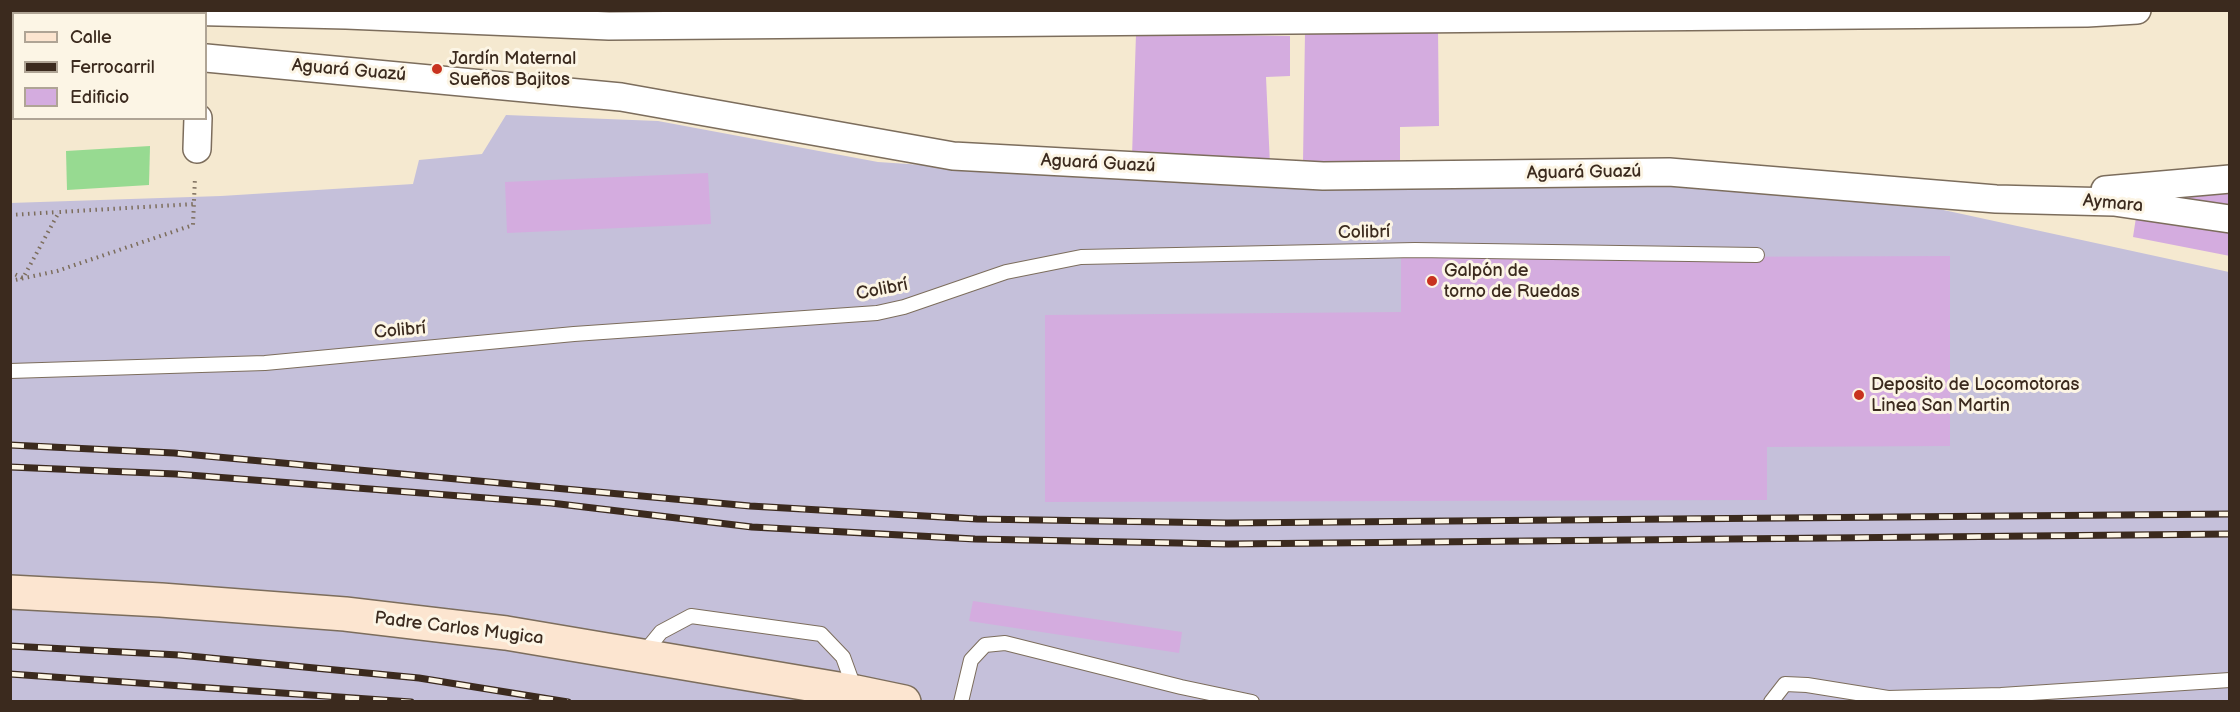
<!DOCTYPE html>
<html>
<head>
<meta charset="utf-8">
<style>
  body { margin:0 }
  #map { position:relative; width:2240px; height:712px; overflow:hidden; background:#f5e9d0; font-family:"Balsamiq Sans",sans-serif }
  canvas { display:block }
  .frame { position:absolute; inset:0; border:12px solid #3b2a1e; pointer-events:none }
  .legend { position:absolute; left:12px; top:12px; width:195px; height:108px; box-sizing:border-box; background:#fcf5e5; border:2px solid #afa495; margin:0; padding:8px 10px; list-style:none; font-size:18px; color:#3b2a1e }
  .legend li { display:flex; align-items:center; gap:12px; height:30px }
  .legend b { width:30px; border:2px solid #afa495 }
</style>
</head>
<body>
<div id="map">
<canvas width="2240" height="712"></canvas>
<div class="frame"></div>
<ul class="legend">
<li><b style="height:8px;background:#fce5d0"></b>Calle</li>
<li><b style="height:8px;background:#3b2a1e"></b>Ferrocarril</li>
<li><b style="height:16px;background:#d4acdf"></b>Edificio</li>
</ul>
</div>
<script>
const ctx = document.querySelector('canvas').getContext('2d');
ctx.lineJoin = 'round';
function fill(path, color) { ctx.fillStyle = color; ctx.fill(path, 'evenodd'); }
const shape = rows => new Path2D(rows.map(r => 'M' + r).join(''));
function trace(path, color, width, dash) { ctx.strokeStyle = color; ctx.lineWidth = width; ctx.lineCap = dash ? 'butt' : 'round'; ctx.setLineDash(dash || []); ctx.stroke(path); }
function drawText(font, color, halo, rows, align = 'center') {
  ctx.font = font + ' "Balsamiq Sans",sans-serif'; ctx.lineWidth = 6; ctx.setLineDash([]); ctx.textBaseline = 'middle'; ctx.strokeStyle = halo; ctx.fillStyle = color; for (const [text, x, y, turn = 0] of rows) {
    ctx.save(); ctx.translate(x, y); ctx.rotate((+turn || 0) * Math.PI / 180); ctx.textAlign = isNaN(turn) ? turn : align; if (halo) ctx.strokeText(text, 0, 0); ctx.fillText(text, 0, 0); ctx.restore();
  }
}
const industrial = shape([
  [506,115,658,121,878,162,1271,188,1787,176,2229,272,2229,701,11,701,10,203,221,196,413,184,419,160,482,154]
]);
const green = shape([
  [150,146,149,185,67,190,66,151]
]);
const building = shape([
  [1438,29,1439,126,1400,127,1400,163,1303,162,1305,33],
  [1136,34,1290,36,1290,76,1266,77,1270,165,1132,156],
  [708,173,711,224,507,233,505,182],
  [2230,184,2230,211,2163,205,2166,192],
  [2137,211,2230,226,2230,256,2133,237],
  [1950,256,1950,446,1767,447,1767,500,1045,502,1045,315,1401,312,1401,258],
  [973,601,1182,632,1179,653,969,621]
]);
const path = shape([
  [10,215,58,212],
  [10,272,23,278,59,212,194,204],
  [10,281,57,271,193,225,195,177]
]);
const lane = shape([
  [10,371,265,363,574,334,877,313,904,307,1006,272,1081,257,1415,250,1757,255],
  [643,654,661,632,691,616,821,634,843,657,855,690],
  [961,702,971,660,985,645,1005,643,1181,687,1252,702],
  [1771,702,1785,684,1807,685,1888,698,2001,695,2230,680]
]);
const street = shape([
  [134,10,346,15,609,26,2087,13,2137,10],
  [84,14,92,10],
  [10,42,14,42],
  [206,58,621,97,953,156,1323,176,1669,172,1996,199,2114,202,2230,219],
  [197,149,198,118],
  [2105,190,2230,179]
]);
const secondary = shape([
  [10,592,161,600,345,614,506,633,856,692,904,702]
]);
const rail = shape([
  [10,445,174,453,750,506,977,519,1227,523,2230,514],
  [10,467,176,474,551,503,752,527,975,539,1228,544,2230,534],
  [10,646,179,655,419,678,568,702],
  [10,674,411,702]
]);
const markers = [
  [437,69,6,"#c8321e"],
  [1432,281,6,"#c8321e"],
  [1859,395,6,"#c8321e"]
];
const poiNames = [
  ["Jardín Maternal",449,59],
  ["Sueños Bajitos",449,80],
  ["Galpón de",1444,271],
  ["torno de Ruedas",1444,292],
  ["Deposito de Locomotoras",1871,385],
  ["Linea San Martin",1871,406]
];
const streetNames = [
  ["Aguará Guazú",349,71,5],
  ["Aguará Guazú",1098,164,3],
  ["Aguará Guazú",1584,173,-1],
  ["Aymara",2113,204,5],
  ["Colibrí",1364,233,-1],
  ["Colibrí",882,290,-11],
  ["Colibrí",400,331,-5],
  ["Padre Carlos Mugica",459,629,7]
];
fill(industrial, '#c5c0da');
fill(green, '#97da91');
fill(building, '#d4acdf');
trace(lane, '#7c6d5c', 16);
trace(street, '#7c6d5c', 30);
trace(secondary, '#7c6d5c', 36);
trace(path, '#7c6d5c', 4, [1.5, 4.5]);
trace(lane, '#fff', 14);
trace(street, '#fff', 27);
trace(secondary, '#fce5d0', 33);
trace(rail, '#3b2a1e', 7);
trace(rail, '#fcf5e5', 4.5, [14]);
for (const [x, y, r, color] of markers) { const dot = new Path2D(); dot.arc(x, y, r, 0, 2 * Math.PI); ctx.fillStyle = color; ctx.fill(dot); trace(dot, '#fcf5e5', 2); }
drawText('18px', '#3b2a1e', '#fcf5e5', poiNames, 'left');
drawText('18px', '#3b2a1e', '#fcf5e5', streetNames);
</script>
</body>
</html>
